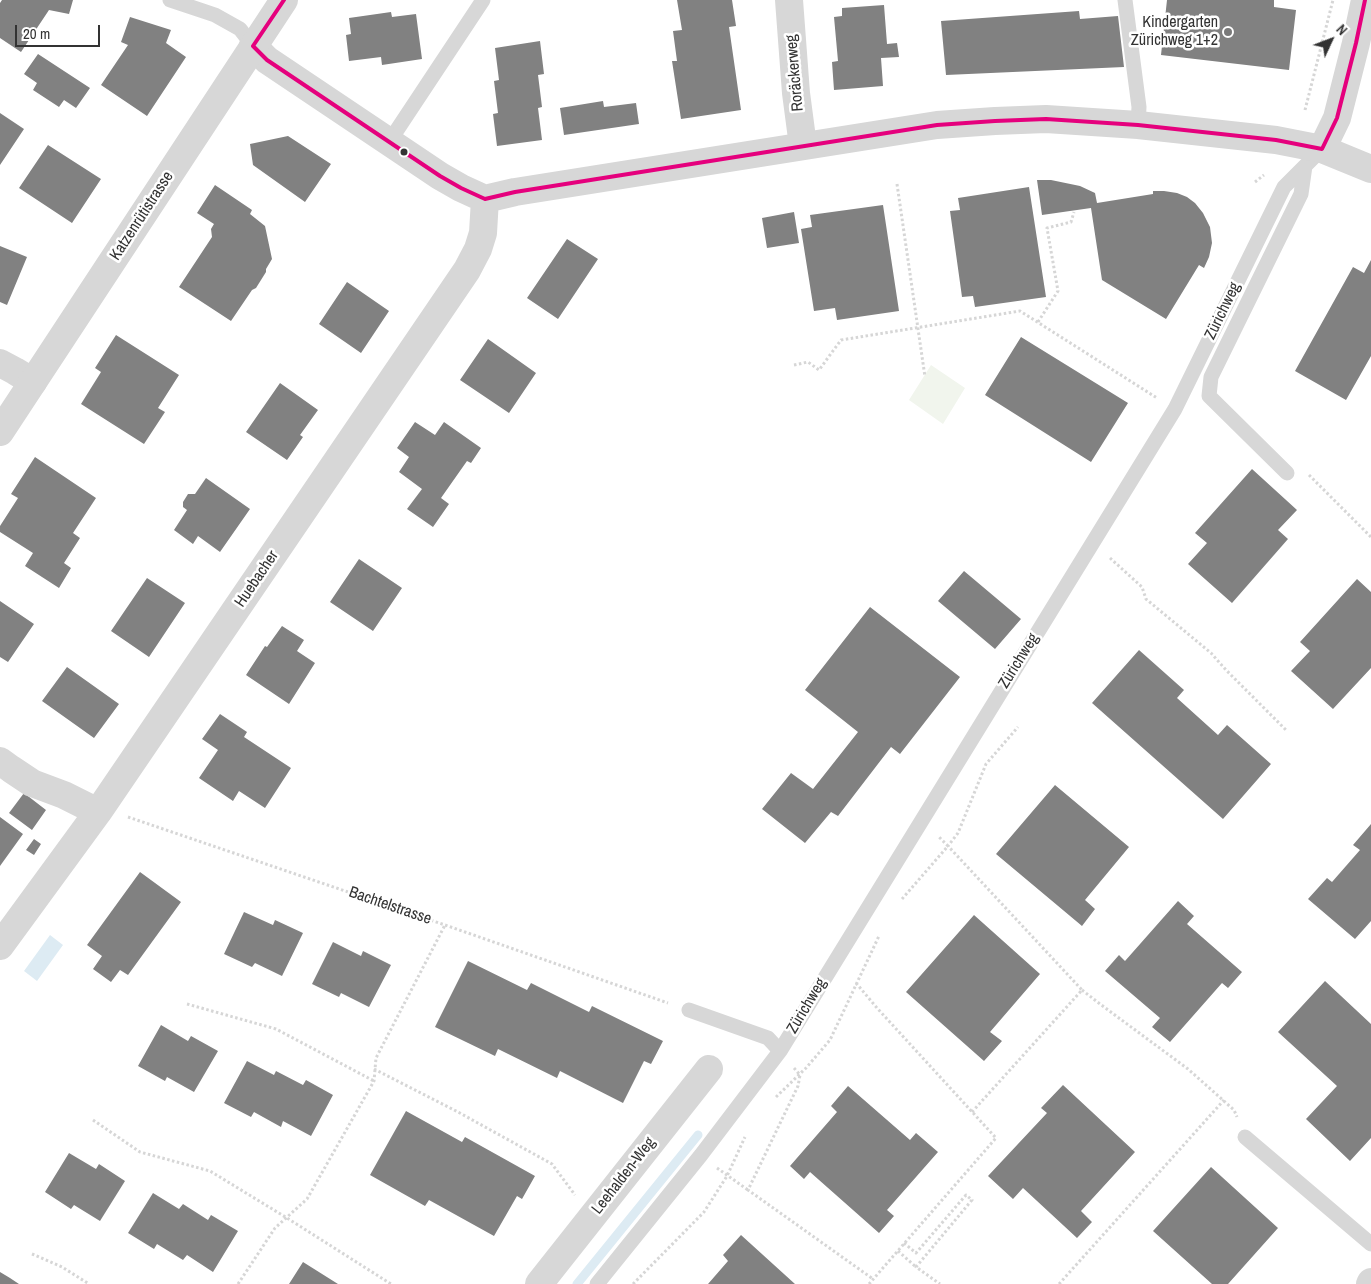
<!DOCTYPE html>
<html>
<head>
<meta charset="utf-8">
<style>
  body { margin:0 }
  #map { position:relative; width:1371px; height:1284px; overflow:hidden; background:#fff; font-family:"Archivo Narrow",sans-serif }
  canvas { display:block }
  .north { position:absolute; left:1306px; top:15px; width:50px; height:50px; -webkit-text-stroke:4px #fff; paint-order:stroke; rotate:47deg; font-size:14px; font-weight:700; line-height:20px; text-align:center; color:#333 }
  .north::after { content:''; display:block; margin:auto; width:18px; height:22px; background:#333; clip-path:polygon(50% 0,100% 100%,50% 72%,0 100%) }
  .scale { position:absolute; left:15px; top:25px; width:85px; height:22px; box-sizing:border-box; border:2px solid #333; border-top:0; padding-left:6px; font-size:15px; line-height:18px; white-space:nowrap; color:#333; -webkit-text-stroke:4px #fff; paint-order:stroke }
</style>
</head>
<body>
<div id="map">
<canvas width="1371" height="1284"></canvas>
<div class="north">N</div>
<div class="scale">20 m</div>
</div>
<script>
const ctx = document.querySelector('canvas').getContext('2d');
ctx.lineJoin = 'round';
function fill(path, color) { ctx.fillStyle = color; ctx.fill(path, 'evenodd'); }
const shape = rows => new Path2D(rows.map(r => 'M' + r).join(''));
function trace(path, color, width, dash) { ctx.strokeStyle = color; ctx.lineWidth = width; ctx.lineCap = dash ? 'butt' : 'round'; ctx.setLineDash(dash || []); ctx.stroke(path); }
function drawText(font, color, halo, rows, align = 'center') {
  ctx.font = font + ' "Archivo Narrow",sans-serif'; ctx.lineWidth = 5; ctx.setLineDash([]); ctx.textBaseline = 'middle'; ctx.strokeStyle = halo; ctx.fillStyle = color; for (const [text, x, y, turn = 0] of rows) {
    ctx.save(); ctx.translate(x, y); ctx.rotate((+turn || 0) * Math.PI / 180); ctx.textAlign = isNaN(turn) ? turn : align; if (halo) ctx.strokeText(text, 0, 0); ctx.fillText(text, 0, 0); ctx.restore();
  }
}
const green = shape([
  [931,365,965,388,943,424,909,400]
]);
const water = shape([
  [50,935,63,945,37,981,24,971]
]);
const stream = shape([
  [577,1284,698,1135]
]);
const building = shape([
  [2,0,73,0,69,14,49,10,21,52,0,38,0,3],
  [677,0,732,0,736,26,729,27,741,110,681,119,672,61,677,61,673,31,682,30],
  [1167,0,1274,0,1274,7,1296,10,1289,70,1161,55],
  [884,5,887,44,897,43,899,57,881,58,883,86,834,90,832,62,838,61,834,17,842,16,842,8],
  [1079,11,1080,19,1118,16,1124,67,946,75,941,21],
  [391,12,392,17,416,14,422,59,382,65,381,57,349,61,346,35,351,34,349,18],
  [130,17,171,30,166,43,186,57,147,116,101,85,128,45,121,42],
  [540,41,544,74,538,75,542,107,538,108,542,140,497,146,493,114,498,113,494,81,499,80,495,48],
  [38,54,90,88,76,108,64,100,59,107,33,90,37,83,24,74],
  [603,101,604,107,636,103,639,124,564,135,560,108],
  [0,113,24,129,0,165],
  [288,136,331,164,305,202,253,165,250,144],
  [48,145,101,179,72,223,19,188],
  [1037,180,1051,180,1080,186,1095,193,1097,203,1153,194,1153,191,1164,191,1177,193,1187,197,1195,203,1203,213,1210,227,1212,243,1209,257,1204,268,1199,265,1166,319,1102,280,1091,208,1042,215],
  [215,185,252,210,250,214,265,226,272,259,266,269,266,272,256,288,252,290,231,321,179,287,212,237,211,229,214,224,197,213],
  [1029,187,1046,297,975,307,973,296,962,297,950,211,960,210,958,198],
  [883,205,899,311,837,320,835,308,814,311,801,229,812,227,810,215],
  [794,212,799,243,767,248,762,218],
  [567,239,598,259,558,319,527,298],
  [0,246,27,257,7,305,0,302],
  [1371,260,1371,356,1346,400,1295,371,1353,267,1364,273],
  [347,282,389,311,361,353,319,324],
  [116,335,179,375,158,408,165,412,144,444,81,404,101,372,95,368],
  [1021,337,1128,403,1091,462,985,395],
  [488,339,536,373,509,413,460,380],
  [280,383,318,410,300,435,303,437,287,460,246,432],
  [415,422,435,435,444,422,481,448,471,463,467,461,441,498,449,504,433,527,407,509,422,489,399,472,409,457,397,448],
  [35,457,96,498,73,533,80,538,64,563,71,568,59,588,25,566,33,553,0,532,0,526,18,498,11,494],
  [1252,469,1297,510,1278,530,1288,539,1232,603,1188,564,1207,543,1195,533],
  [206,478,250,509,220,552,198,536,193,544,174,530,187,510,183,507,183,502,188,494,195,494],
  [359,559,402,588,373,631,330,602],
  [964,571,1021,619,995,649,938,601],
  [147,578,185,603,149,657,111,631],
  [1357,579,1371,592,1371,668,1333,709,1291,671,1310,651,1300,642],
  [0,601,34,624,8,662,0,657],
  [870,607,960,677,900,754,891,747,838,816,831,812,805,843,762,809,791,773,813,789,858,732,805,690],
  [282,626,304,640,297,651,315,663,289,704,246,675,265,646,267,647],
  [1139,650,1184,690,1177,698,1218,735,1227,725,1271,764,1223,819,1092,703],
  [67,667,119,704,94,738,42,701],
  [220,714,247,732,244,737,291,768,265,808,239,791,233,801,199,778,218,750,202,739],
  [1055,785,1129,847,1085,900,1095,909,1082,926,996,854],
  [24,793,46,810,32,830,9,813],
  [0,817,23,834,0,866],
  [1371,824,1371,921,1355,939,1308,899,1327,878,1332,882,1360,850,1353,845],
  [34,839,41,844,34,855,26,850],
  [140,872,181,902,128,975,120,970,111,982,93,969,102,956,87,945],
  [1178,901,1194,916,1187,924,1242,972,1228,988,1222,983,1170,1042,1152,1027,1160,1018,1105,971,1119,955,1125,961],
  [244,912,273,925,275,920,303,933,282,976,255,963,252,967,224,954],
  [974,915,1040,974,990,1032,1002,1041,984,1061,906,992],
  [333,942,361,956,363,951,391,965,369,1007,341,993,339,997,312,984],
  [468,961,527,990,531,983,589,1012,592,1006,663,1041,651,1064,644,1061,623,1103,560,1071,557,1078,498,1049,495,1056,435,1027],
  [1325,981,1371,1024,1371,1138,1350,1161,1306,1119,1337,1086,1278,1032],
  [161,1025,188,1041,191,1036,218,1051,194,1092,167,1077,165,1081,138,1066],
  [247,1061,274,1075,276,1071,303,1085,306,1080,333,1095,311,1136,283,1121,281,1127,254,1112,251,1117,224,1103],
  [1063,1085,1135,1152,1081,1211,1092,1222,1077,1238,1023,1188,1013,1199,988,1176,1047,1113,1041,1108],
  [848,1086,910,1140,916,1133,938,1152,887,1210,894,1216,879,1233,810,1172,804,1179,790,1166,837,1112,831,1106],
  [406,1111,462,1142,465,1137,535,1176,522,1199,517,1196,494,1236,429,1200,425,1206,370,1175],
  [69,1153,96,1169,99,1164,125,1181,100,1221,74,1205,71,1209,45,1192],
  [1211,1167,1278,1228,1228,1284,1212,1284,1153,1231],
  [153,1193,179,1209,183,1204,208,1220,211,1215,238,1231,213,1272,187,1255,183,1260,157,1244,154,1249,128,1233],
  [741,1235,795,1284,708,1284,728,1261,723,1255],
  [303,1262,338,1284,289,1284],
  [0,1272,10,1278,19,1284,0,1284]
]);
const path = shape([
  [1305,110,1333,0],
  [1255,182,1264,175],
  [897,184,925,377],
  [1038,322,1058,291,1047,228,1071,222,1074,212],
  [794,365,808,362,819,370,841,340,1020,311,1157,398],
  [1309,475,1371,537],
  [1110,558,1142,587,1146,599,1211,653,1226,670,1286,730],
  [128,817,445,925,668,1003],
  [902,899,948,846,938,836],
  [856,983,877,1008,996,1138,869,1284],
  [1082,990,1100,1004,1188,1069,1234,1110,1237,1117],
  [187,1004,276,1029,374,1081],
  [794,1068,800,1075,798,1086,748,1190,873,1279],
  [374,1069,458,1112,552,1164,575,1195],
  [776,1097,806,1068,830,1040,879,936],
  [972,1112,1082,990,948,846,958,833,986,764,1018,727],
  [93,1120,140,1152,210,1171,287,1218,391,1284],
  [717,1168,748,1190],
  [904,1243,916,1253,966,1195,972,1200,916,1267,940,1284],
  [898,1251,916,1267],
  [32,1254,62,1267,89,1284],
  [238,1284,275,1228,307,1199,374,1081,376,1058,445,925],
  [633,1284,704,1212,727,1176,745,1137],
  [1059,1284,1224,1100]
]);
const service = shape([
  [170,0,215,15,240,29,253,46],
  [1125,0,1139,107,1138,125],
  [389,142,483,0],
  [1287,473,1209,396,1211,377,1301,194,1305,166],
  [689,1010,768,1038,780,1051],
  [1245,1137,1371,1244],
  [597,1284,701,1155,780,1051,1175,409,1284,187,1322,149]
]);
const minor = shape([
  [789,0,796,93,803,146],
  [253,46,267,60,440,176,461,188,485,199,515,192,937,125,995,121,1046,119,1138,125,1276,140,1322,149,1371,169],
  [1322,149,1337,118,1356,43,1365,0],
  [0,363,15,371,33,382],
  [0,761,11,769,32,783,64,795,98,812],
  [0,946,98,812,467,270,478,249,483,233,485,199],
  [539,1284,709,1069]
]);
const tertiary = shape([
  [0,432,284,0],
  [1370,1284,1371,1282]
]);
const bus1 = shape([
  [284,0,253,46,267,60,440,176,461,188,485,199,515,192,937,125,995,121,1046,119,1138,125,1276,140,1322,149,1337,118,1356,43,1365,0]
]);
const markers = [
  [1228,32,5,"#7a7a7a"],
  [404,152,4.5,"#333"]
];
const poiNames = [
  ["Kindergarten",1218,23],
  ["Zürichweg 1+2",1218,41]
];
const streetNames = [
  ["Roräckerweg",795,73,-95],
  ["Katzenrütistrasse",142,216,-57],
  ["Zürichweg",1223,311,-64],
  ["Huebacher",257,579,-56],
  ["Zürichweg",1019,661,-58],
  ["Bachtelstrasse",390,906,19],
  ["Zürichweg",807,1006,-59],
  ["Leehalden-Weg",624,1176,-52]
];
fill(green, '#f1f5ed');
fill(water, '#ddebf3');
trace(stream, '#ddebf3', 9);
fill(building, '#818181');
trace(path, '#d6d6d6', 3, [2.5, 2.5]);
trace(service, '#d7d7d7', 15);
trace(minor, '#d7d7d7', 28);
trace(tertiary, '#d7d7d7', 28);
trace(bus1, '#e5007d', 4);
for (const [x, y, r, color] of markers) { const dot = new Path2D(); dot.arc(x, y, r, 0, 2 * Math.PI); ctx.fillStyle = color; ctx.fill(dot); trace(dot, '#fff', 2); }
drawText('16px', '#333', '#fff', poiNames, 'right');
drawText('16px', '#333', '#fff', streetNames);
</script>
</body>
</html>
